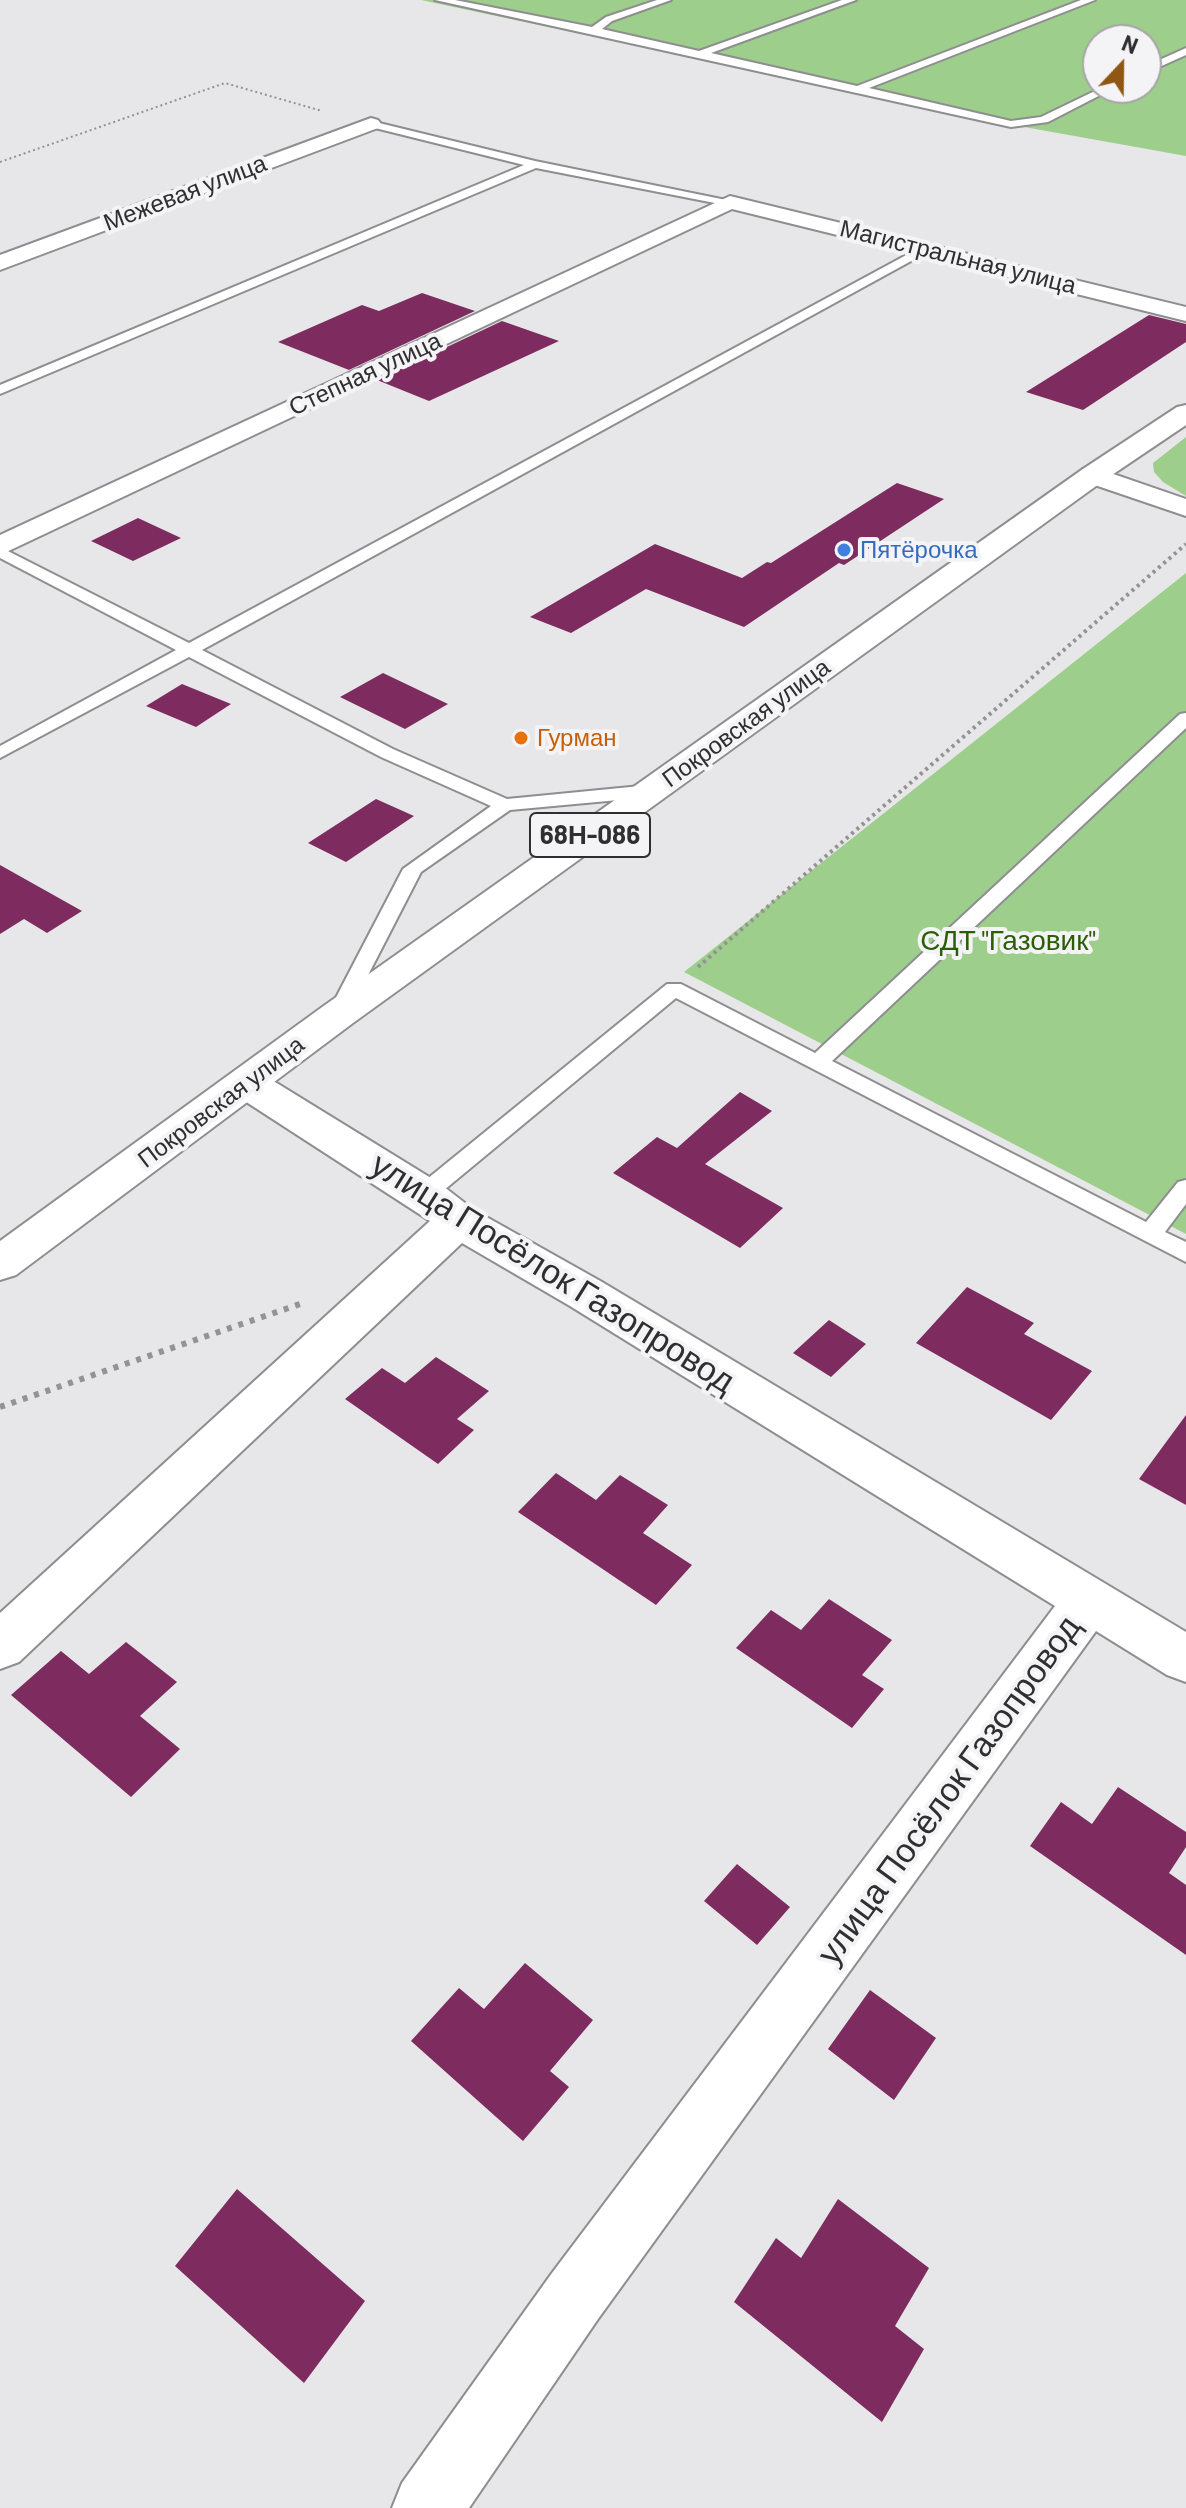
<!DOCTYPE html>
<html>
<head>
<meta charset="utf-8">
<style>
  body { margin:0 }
  #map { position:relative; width:1186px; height:2508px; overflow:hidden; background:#e7e7e9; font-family:Barlow,sans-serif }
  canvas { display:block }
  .north { position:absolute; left:1082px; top:24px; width:80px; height:80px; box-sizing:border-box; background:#f4f4f7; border:2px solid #a5a5a7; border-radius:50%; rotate:22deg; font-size:22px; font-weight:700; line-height:32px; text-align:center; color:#2f2f30 }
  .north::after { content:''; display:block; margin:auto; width:28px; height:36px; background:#905613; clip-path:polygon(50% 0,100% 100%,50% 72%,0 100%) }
</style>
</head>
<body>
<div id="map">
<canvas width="1186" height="2508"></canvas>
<div class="north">N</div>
</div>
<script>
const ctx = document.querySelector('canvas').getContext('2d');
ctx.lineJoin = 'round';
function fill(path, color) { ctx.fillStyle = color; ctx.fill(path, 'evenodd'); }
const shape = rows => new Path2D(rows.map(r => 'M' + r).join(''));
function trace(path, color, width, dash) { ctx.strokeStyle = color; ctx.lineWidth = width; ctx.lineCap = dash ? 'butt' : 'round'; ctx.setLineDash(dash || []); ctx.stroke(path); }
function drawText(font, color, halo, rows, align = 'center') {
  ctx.font = font + ' Barlow,sans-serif'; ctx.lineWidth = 8; ctx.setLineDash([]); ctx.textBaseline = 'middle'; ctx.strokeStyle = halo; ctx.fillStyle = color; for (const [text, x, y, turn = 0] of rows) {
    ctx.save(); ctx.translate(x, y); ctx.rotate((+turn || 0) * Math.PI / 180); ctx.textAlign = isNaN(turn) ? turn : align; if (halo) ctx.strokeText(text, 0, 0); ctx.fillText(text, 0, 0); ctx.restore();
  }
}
const green = shape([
  [421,0,1186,0,1186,156,1002,123],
  [1098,40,1146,40,1146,88,1098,88],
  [1186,437,1186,496,1163,482,1154,472,1153,463],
  [1186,573,1186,1234,684,972]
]);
const building = shape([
  [422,293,475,311,349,370,278,342,362,305,379,311],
  [1149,315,1186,324,1186,342,1083,410,1026,392],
  [502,321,559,341,429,401,377,380],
  [897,483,944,499,844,565,839,563,744,627,646,589,571,633,530,617,655,544,742,578,767,562,771,563],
  [138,518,181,538,133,561,91,541],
  [383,673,448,704,405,729,340,697],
  [182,684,231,704,196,727,146,706],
  [376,799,414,816,346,862,308,843],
  [0,865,82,911,47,933,24,919,0,934],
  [740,1092,772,1111,705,1164,783,1208,740,1248,613,1173,657,1137,677,1148],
  [967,1287,1034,1323,1024,1334,1092,1371,1051,1420,916,1343],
  [829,1320,866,1344,831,1377,793,1353],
  [436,1357,489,1391,457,1419,474,1430,438,1464,345,1399,382,1368,405,1383],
  [1186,1415,1186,1505,1139,1479],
  [556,1473,596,1500,620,1475,668,1505,643,1533,692,1565,656,1605,518,1512],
  [829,1599,892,1640,862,1675,884,1689,852,1728,736,1648,771,1610,801,1630],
  [126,1642,177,1682,140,1716,180,1749,131,1797,11,1695,61,1651,89,1674],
  [1118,1787,1186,1832,1186,1847,1169,1873,1186,1885,1186,1955,1030,1846,1061,1802,1092,1824],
  [737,1864,790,1907,757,1945,704,1901],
  [525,1963,593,2020,550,2071,569,2087,523,2141,411,2041,459,1988,484,2009],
  [870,1990,936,2038,894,2100,828,2049],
  [237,2189,365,2301,304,2383,175,2266],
  [838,2199,929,2268,895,2326,924,2349,882,2422,734,2302,776,2238,801,2258]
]);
const pathFar2 = shape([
  [0,162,225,83,322,111]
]);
const pathFar1 = shape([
  [698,967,1186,544]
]);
const path = shape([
  [0,1407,303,1303]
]);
const service = shape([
  [435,0,455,0,592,27,606,17,657,0,671,0,612,21,602,29,699,51,842,0,856,0,711,53,857,86,1081,0,1095,0,869,88,1011,121,1041,117,1101,88,1114,88,1048,122,1011,127,435,0],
  [1186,48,1186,55,1146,73,1146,66,1186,48],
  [371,121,535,161,736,202,730,206,536,168,0,394,0,385,524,165,367,126,367,122,371,121],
  [923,246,933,249,202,650,393,749,507,799,651,785,660,791,651,797,510,810,421,872,347,1016,340,1018,329,1011,403,869,491,806,381,757,189,657,0,758,0,746,176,650,0,558,0,547,189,643,923,246],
  [1186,713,1186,728,832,1061,1146,1222,1178,1182,1186,1180,1186,1204,1165,1232,1186,1242,1186,1262,676,998,432,1200,424,1202,416,1200,412,1194,416,1188,667,984,681,984,815,1053,1180,714,1186,713]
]);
const minor = shape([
  [371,118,378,120,381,124,378,128,0,270,0,255,371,118],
  [730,196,1186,307,1186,321,732,209,0,555,0,535,730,196],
  [1093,467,1186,499,1186,516,1083,481,1079,475,1083,469,1093,467],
  [248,1070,262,1074,439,1183,474,1210,602,1282,1186,1632,1186,1682,1167,1675,1096,1631,598,2319,469,2508,392,2508,402,2483,552,2273,1055,1606,570,1306,462,1243,19,1662,0,1669,0,1613,430,1221,234,1094,228,1084,234,1074,248,1070]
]);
const primary = shape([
  [1186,405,1186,425,1103,481,353,1023,16,1275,0,1280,0,1241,325,1005,1083,469,1177,407,1186,405]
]);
const markers = [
  [844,550,8,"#3f7fe0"],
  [521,738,8,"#e8710a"]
];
const farStreetnames = [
  ["Межевая улица",185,193,-21],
  ["Магистральная улица",958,257,14],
  ["Степная улица",365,374,-25],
  ["Покровская улица",746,723,-36],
  ["Покровская улица",221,1102,-37]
];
const farShopnames = [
  ["Пятёрочка",860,550]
];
const farFoodnames = [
  ["Гурман",537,738]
];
const shields = [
  [590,835,120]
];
const shieldNames = [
  ["68Н-086",590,835]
];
const parkNames = [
  ["СДТ \"Газовик\"",1008,941]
];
const nearStreetnames = [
  ["улица Посёлок Газопровод",553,1273,32],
  ["улица Посёлок Газопровод",949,1790,-54]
];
fill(green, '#9ece8b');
fill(building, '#7e2c60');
trace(service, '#8e8e91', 4);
trace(minor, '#8e8e91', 4);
trace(primary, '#8e8e91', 4);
trace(pathFar2, '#939395', 2, [2, 3]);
trace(pathFar1, '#939395', 4, [3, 4]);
trace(path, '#939395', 6, [5, 7]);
fill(service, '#fff');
fill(minor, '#fff');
fill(primary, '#fff');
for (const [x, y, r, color] of markers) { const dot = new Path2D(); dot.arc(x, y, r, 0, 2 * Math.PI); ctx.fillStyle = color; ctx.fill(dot); trace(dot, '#f4f4f7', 3); }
drawText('24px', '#2f2f30', '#f4f4f7', farStreetnames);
drawText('24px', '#366cbe', '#f4f4f7', farShopnames, 'left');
drawText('24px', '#c56008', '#f4f4f7', farFoodnames, 'left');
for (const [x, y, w] of shields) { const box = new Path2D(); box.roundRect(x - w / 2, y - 22, w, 44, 6); ctx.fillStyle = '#f4f4f7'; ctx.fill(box); trace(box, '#2f2f30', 2); }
drawText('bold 26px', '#2f2f30', null, shieldNames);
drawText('28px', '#2a5f06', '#f4f4f7', parkNames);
drawText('34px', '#2f2f30', '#f4f4f7', nearStreetnames);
</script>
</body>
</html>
